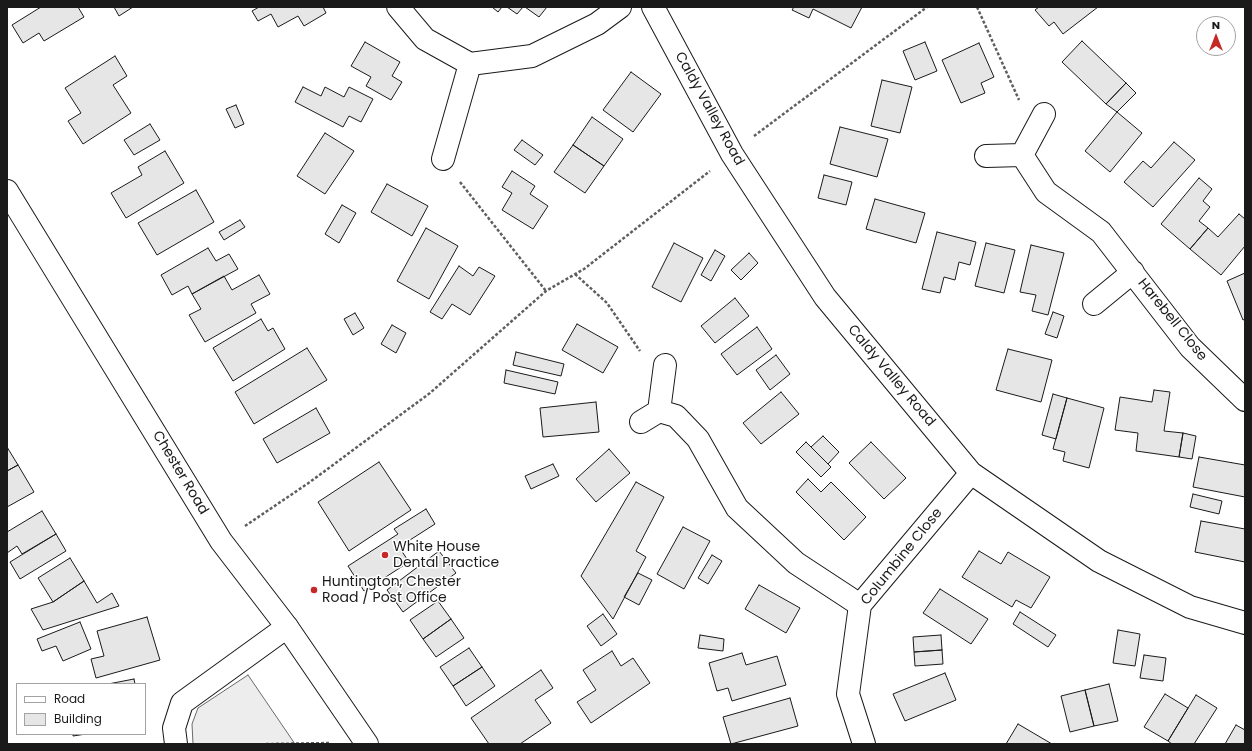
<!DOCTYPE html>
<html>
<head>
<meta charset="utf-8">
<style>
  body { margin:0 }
  #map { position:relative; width:1252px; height:751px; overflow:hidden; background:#fff; font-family:Poppins,sans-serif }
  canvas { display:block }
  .frame { position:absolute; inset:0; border:8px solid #1a1a1a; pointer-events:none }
  .legend { position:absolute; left:16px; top:683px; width:130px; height:52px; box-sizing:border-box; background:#fff; border:1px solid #a3a3a3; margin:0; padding:5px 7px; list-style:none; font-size:12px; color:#1a1a1a }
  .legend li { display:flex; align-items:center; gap:8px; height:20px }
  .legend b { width:20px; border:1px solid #a3a3a3 }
  .north { position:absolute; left:1196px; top:16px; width:40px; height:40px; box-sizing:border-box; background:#fff; border:1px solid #a3a3a3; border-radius:50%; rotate:0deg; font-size:11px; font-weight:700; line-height:16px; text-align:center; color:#1a1a1a }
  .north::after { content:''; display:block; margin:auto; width:14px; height:18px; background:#c62828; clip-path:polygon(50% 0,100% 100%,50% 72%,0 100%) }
</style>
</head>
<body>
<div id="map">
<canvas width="1252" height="751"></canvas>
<div class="frame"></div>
<ul class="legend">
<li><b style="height:5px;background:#fff"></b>Road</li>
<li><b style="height:11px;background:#e6e6e6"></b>Building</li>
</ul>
<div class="north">N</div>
</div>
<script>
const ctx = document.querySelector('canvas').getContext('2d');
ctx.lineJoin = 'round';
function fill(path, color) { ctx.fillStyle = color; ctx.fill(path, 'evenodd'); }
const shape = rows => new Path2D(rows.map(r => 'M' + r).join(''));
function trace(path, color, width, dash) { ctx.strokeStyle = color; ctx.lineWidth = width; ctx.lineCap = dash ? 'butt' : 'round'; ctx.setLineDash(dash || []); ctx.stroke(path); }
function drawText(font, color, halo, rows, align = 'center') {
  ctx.font = font + ' Poppins,sans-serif'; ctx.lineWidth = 3; ctx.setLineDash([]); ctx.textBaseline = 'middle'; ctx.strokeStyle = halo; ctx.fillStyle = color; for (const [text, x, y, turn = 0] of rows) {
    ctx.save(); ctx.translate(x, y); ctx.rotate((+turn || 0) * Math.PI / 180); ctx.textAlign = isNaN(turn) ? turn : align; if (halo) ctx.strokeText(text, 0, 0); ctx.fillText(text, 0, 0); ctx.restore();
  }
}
const built = shape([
  [248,675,295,744,193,744,192,724,198,708,248,675]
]);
const building = shape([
  [41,7,78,7,84,17,44,41,39,33,23,43,12,25,41,7],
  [114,7,133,7,119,16,114,7],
  [259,7,323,7,326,13,304,26,298,16,278,27,271,14,258,21,252,11,259,7],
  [492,7,502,7,498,12,492,7],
  [507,7,523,7,517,14,507,7],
  [525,7,547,7,539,17,525,7],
  [794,7,862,7,851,28,813,9,809,18,792,10,794,7],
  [1039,7,1098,7,1063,34,1054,22,1049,26,1035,10,1039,7],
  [1082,41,1126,83,1106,104,1062,62,1082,41],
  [365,42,400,62,392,76,402,82,391,100,366,86,371,77,351,66,365,42],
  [925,42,937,71,915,80,903,51,925,42],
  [979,43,994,77,981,83,985,93,961,103,942,60,979,43],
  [115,56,127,76,113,85,131,113,83,144,68,121,81,113,65,88,115,56],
  [631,72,661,94,633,132,603,110,631,72],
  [882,80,912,87,900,133,871,126,882,80],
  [1126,83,1136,93,1117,112,1106,104,1126,83],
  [303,87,321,96,325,87,344,97,349,87,373,99,361,122,349,116,343,127,295,102,303,87],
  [236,105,244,124,235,128,226,109,236,105],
  [1117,112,1142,133,1110,172,1085,151,1117,112],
  [592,117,623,139,604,166,573,145,592,117],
  [150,124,160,140,134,155,124,140,150,124],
  [840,127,888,139,877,177,830,164,840,127],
  [325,133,354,151,325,194,297,176,325,133],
  [522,140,543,155,535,165,514,150,522,140],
  [1174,142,1195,160,1153,207,1124,182,1143,161,1151,168,1174,142],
  [573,145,604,166,585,193,554,172,573,145],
  [165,151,184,183,126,218,111,193,142,175,138,167,165,151],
  [512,171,535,186,530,194,548,206,533,229,502,210,512,193,502,187,512,171],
  [824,175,852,182,846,205,818,198,824,175],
  [1199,178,1212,189,1203,201,1210,207,1199,221,1208,228,1190,249,1161,224,1199,178],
  [387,184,428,206,412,236,371,212,387,184],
  [196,190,214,222,157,255,138,223,196,190],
  [875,199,925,213,916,243,866,229,875,199],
  [342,205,356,213,339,243,325,234,342,205],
  [1239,214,1245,219,1245,246,1221,275,1190,249,1208,228,1218,237,1239,214],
  [240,220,245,227,224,240,219,232,240,220],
  [426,228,458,246,429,299,397,281,426,228],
  [937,232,976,242,970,265,959,262,955,280,944,277,940,293,922,289,937,232],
  [674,243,703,258,681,302,652,287,674,243],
  [986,243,1015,250,1004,293,975,286,986,243],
  [1031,245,1064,253,1048,315,1032,311,1036,295,1020,292,1031,245],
  [208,248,216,261,229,254,238,269,192,294,188,286,172,295,161,275,208,248],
  [715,250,725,256,711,281,701,275,715,250],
  [749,253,758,263,741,280,731,270,749,253],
  [459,266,473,276,479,267,495,276,470,315,452,304,442,319,430,312,459,266],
  [1245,273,1245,319,1243,320,1227,281,1245,273],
  [259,275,270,294,251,304,256,313,205,342,189,315,201,309,192,294,224,276,232,290,259,275],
  [735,298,749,316,715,343,701,326,735,298],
  [1053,312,1064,316,1057,338,1045,334,1053,312],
  [355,313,364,328,353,335,344,319,355,313],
  [261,319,268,331,273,328,285,349,233,381,213,348,261,319],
  [577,324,618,347,603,373,562,350,577,324],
  [392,325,406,333,396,353,381,344,392,325],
  [757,327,772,349,737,375,721,354,757,327],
  [307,348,327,380,254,424,235,392,307,348],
  [1008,349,1052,360,1041,402,996,390,1008,349],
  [516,352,564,364,561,376,513,365,516,352],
  [776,355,790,374,770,390,756,370,776,355],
  [506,370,558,382,555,394,504,383,506,370],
  [1154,390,1170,392,1164,431,1183,433,1179,457,1136,451,1138,433,1115,430,1120,397,1152,402,1154,390],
  [781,392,799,414,761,444,743,423,781,392],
  [1053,394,1067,398,1056,439,1042,435,1053,394],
  [1067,398,1104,408,1089,468,1063,461,1065,452,1053,449,1067,398],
  [596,402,599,432,543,437,540,408,596,402],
  [316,408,330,433,277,463,263,439,316,408],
  [1183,433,1196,436,1192,459,1179,457,1183,433],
  [823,436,839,452,828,464,811,447,823,436],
  [806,442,831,467,821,477,796,452,806,442],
  [871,442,906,478,884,499,849,463,871,442],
  [7,447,18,465,7,471,7,447],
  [609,449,630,473,596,502,576,479,609,449],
  [1199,457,1245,465,1245,497,1193,487,1199,457],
  [379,462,411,510,349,551,318,502,379,462],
  [553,464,559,476,531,489,525,476,553,464],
  [18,465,34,492,7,507,7,471,18,465],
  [808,479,821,492,831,482,866,517,844,540,796,492,808,479],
  [636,482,664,497,636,551,646,557,613,619,581,576,636,482],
  [1193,494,1222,501,1219,514,1190,507,1193,494],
  [426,509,435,524,399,547,409,562,364,591,348,566,398,534,394,529,426,509],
  [42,511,56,534,22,554,17,546,7,553,7,532,42,511],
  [1201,521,1245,529,1245,562,1195,552,1201,521],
  [683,527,710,541,684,589,657,574,683,527],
  [56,534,66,551,20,579,10,562,56,534],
  [439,551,456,573,403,612,387,590,439,551],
  [979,551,1001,564,1008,552,1050,577,1031,608,1016,600,1012,607,962,577,979,551],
  [712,555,722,561,708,584,698,578,712,555],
  [70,558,84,581,53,602,38,578,70,558],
  [638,573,652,580,639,605,624,597,638,573],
  [84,581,97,603,112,593,119,606,43,630,31,609,53,602,84,581],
  [759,585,800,608,786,633,745,609,759,585],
  [940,589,988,619,971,644,923,613,940,589],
  [438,601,451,619,423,639,410,620,438,601],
  [1020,612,1056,635,1048,647,1013,624,1020,612],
  [603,614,617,634,601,646,587,626,603,614],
  [147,617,160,660,96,678,91,659,104,656,97,631,147,617],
  [451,619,464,638,436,657,423,639,451,619],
  [80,622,91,649,63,661,56,646,42,651,37,639,80,622],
  [1118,630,1140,634,1135,666,1113,663,1118,630],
  [700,635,724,639,723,651,698,648,700,635],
  [941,635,942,650,914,652,913,637,941,635],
  [469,648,482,667,453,686,440,667,469,648],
  [942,650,943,664,915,666,914,652,942,650],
  [612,651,621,666,633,658,650,683,591,723,577,702,596,690,583,670,612,651],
  [742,653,746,665,777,656,786,685,732,701,728,688,717,691,709,663,742,653],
  [1144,655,1166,658,1163,681,1140,678,1144,655],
  [482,667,495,686,466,706,453,686,482,667],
  [541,670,553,688,535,700,551,723,520,744,489,744,471,718,541,670],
  [945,673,956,700,905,721,893,694,945,673],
  [134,679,135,684,108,684,134,679],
  [1109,684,1118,721,1094,726,1085,690,1109,684],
  [1085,690,1094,726,1070,732,1061,696,1085,690],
  [1165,694,1188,708,1168,741,1144,727,1165,694],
  [1196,695,1217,708,1194,744,1172,744,1168,741,1196,695],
  [790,698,798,726,731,744,723,717,790,698],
  [1018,724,1052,744,1006,744,1018,724],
  [1236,725,1245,730,1245,744,1225,744,1236,725],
  [73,734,86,734,73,736,73,734]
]);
const path = shape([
  [977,7,1019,100],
  [754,136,927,7],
  [460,182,546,291],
  [575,274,607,303,640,351],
  [245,526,310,482,430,393,546,291,584,269,710,171],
  [266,744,331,743]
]);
const minor = shape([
  [398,7,425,39,470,64,532,56,597,24,620,7],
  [653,7,732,154,825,297,971,473,1099,561,1190,607,1245,623],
  [1044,114,1022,155,1046,192,1101,232,1190,347,1245,400],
  [986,156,1022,155],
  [443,159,470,64],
  [1094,304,1133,272],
  [659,411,665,365],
  [641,422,659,411,676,416,698,439,737,508,796,563,860,605],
  [176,744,174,728,182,703,287,627],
  [864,744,848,694,860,605,971,473]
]);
const major = shape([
  [7,191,221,541,287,627,367,744]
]);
const markers = [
  [385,555,4,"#c62828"],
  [314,590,4,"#c62828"]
];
const streetNames = [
  ["Caldy Valley Road",709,109,61],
  ["Harebell Close",1172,320,51],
  ["Caldy Valley Road",891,376,50],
  ["Chester Road",180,473,59],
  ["Columbine Close",902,557,-51]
];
const poiNames = [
  ["White House",393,547],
  ["Dental Practice",393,563],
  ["Huntington, Chester",322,582],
  ["Road / Post Office",322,598]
];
fill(built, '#ededed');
trace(built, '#6a6a6a', 1);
fill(building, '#e6e6e6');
trace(building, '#1a1a1a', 1);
trace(minor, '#1a1a1a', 24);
trace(major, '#1a1a1a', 24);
trace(path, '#5f5f5f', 2.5, [3, 2]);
trace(minor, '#fff', 22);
trace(major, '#fff', 22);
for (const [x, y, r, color] of markers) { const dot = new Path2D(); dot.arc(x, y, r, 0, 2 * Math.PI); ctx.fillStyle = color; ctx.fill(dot); trace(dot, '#fff', 1.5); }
drawText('14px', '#1a1a1a', '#fff', streetNames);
drawText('14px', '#1a1a1a', '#fff', poiNames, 'left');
</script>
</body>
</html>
